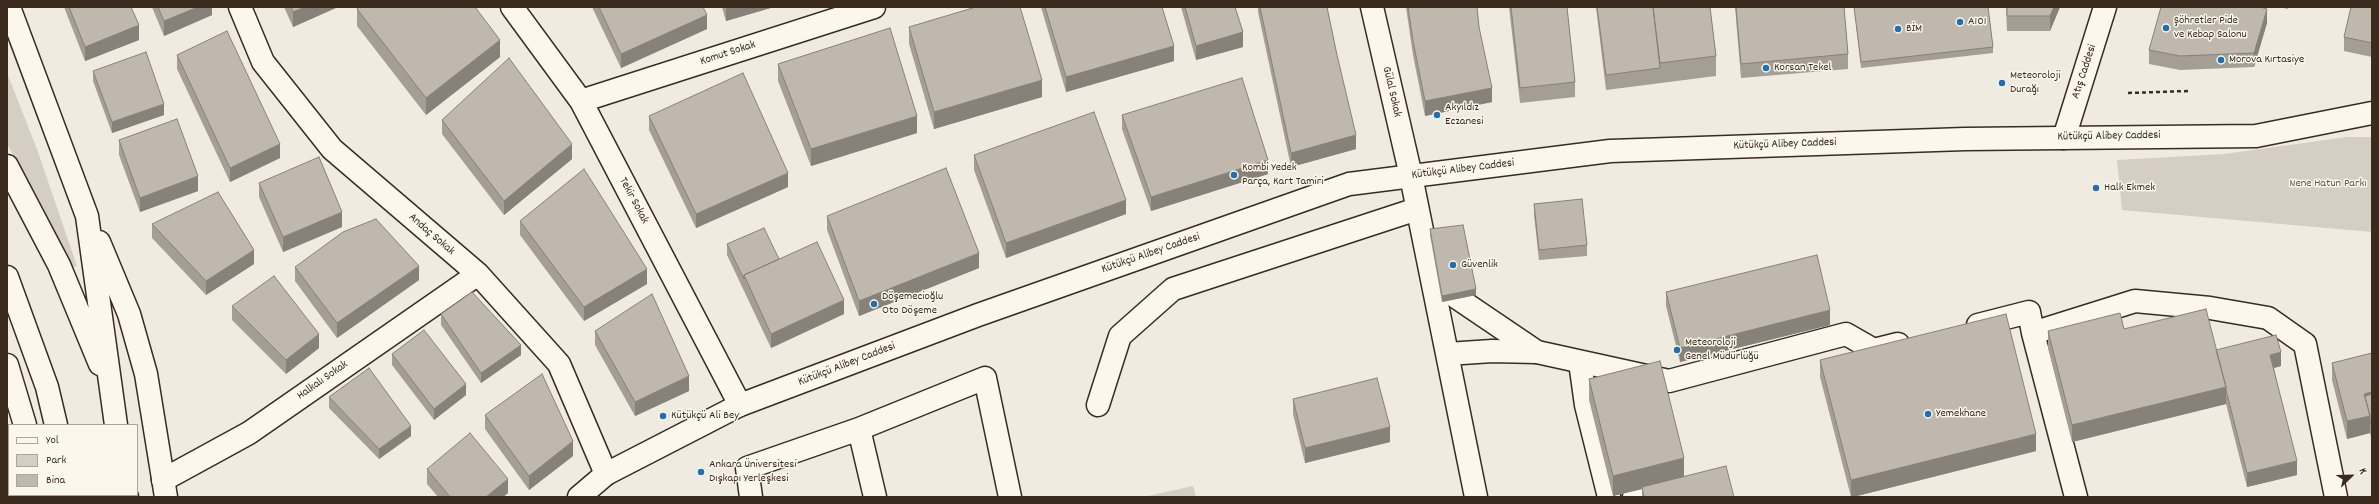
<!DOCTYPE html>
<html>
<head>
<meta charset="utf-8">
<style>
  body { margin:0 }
  #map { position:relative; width:2379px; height:504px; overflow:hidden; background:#f0ebe0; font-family:Dekko,sans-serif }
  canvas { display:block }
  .frame { position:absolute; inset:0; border:8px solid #3b2a1e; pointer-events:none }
  .legend { position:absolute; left:8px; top:424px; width:130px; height:72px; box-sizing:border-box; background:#fbf7ec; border:1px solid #aea59a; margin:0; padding:5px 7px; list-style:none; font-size:12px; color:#3b2a1e }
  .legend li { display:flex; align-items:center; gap:8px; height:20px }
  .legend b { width:20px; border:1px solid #aea59a }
  .north { position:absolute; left:2331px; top:456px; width:40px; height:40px; -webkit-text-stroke:3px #fbf7ec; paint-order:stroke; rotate:67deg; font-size:11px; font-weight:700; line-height:16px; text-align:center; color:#3b2a1e }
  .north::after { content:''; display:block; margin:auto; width:14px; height:18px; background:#3b2a1e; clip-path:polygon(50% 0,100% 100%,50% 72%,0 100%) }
</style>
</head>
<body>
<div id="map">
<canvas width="2379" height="504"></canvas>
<div class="frame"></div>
<ul class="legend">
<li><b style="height:5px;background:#fbf7ec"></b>Yol</li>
<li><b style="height:11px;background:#d5cec3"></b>Park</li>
<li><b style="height:11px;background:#c0b8ad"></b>Bina</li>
</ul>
<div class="north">K</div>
</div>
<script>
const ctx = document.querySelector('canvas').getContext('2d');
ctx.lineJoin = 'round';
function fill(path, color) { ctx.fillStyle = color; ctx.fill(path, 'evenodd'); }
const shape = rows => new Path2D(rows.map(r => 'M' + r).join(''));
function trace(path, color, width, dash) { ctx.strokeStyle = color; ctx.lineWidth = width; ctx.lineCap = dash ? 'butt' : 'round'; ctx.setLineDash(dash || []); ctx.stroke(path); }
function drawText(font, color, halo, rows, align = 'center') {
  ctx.font = font + ' Dekko,sans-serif'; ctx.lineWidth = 3; ctx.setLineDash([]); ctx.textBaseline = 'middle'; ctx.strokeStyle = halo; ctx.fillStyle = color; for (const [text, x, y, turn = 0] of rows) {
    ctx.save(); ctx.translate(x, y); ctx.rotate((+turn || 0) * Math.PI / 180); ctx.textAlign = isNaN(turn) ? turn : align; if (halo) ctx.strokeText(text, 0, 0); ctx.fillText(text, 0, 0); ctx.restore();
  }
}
const green = shape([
  [7,73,37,149,77,266,71,268,42,206,7,144],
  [2347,137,2372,137,2372,232,2122,210,2117,160,2224,154],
  [1193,486,1196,497,1143,497]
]);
const path = shape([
  [2128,93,2188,91]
]);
const pedestrian = shape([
  [1439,278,1441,287,1537,352],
  [1580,362,1586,405,1609,497],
  [1634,497,1637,497]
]);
const minor = shape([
  [240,7,263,62,332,149,478,274,559,364,606,474],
  [512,7,581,101,740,405],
  [1372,7,1411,176,1476,497],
  [581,101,874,7],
  [1978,325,2029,312,2033,333,2135,301,2210,308,2268,318,2305,344,2336,497],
  [2033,333,2076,497],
  [1447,354,1492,351,1537,352,1669,381,1846,334,1874,350,1898,344],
  [1098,405,1120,336,1173,289,1417,209],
  [859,429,985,378,1010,497],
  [163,480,249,433,478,274],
  [751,497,747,468,859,429,875,497]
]);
const tertiary = shape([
  [2064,138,2105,7]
]);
const secondary = shape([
  [9,7,87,216,116,425],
  [7,166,59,265,100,364],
  [99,242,129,314,146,374,166,497],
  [7,277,47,387,56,425],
  [7,365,25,425],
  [40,495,40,497],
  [71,495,71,497],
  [126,495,127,497],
  [579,497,606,474,740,405,978,315,1349,184,1610,151,1965,139,2256,136,2372,113]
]);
const wall = shape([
  [64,7,131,7,139,40,85,61],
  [152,7,212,7,212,15,164,36],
  [284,7,338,7,293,27],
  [592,7,703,7,707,29,621,68],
  [722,7,774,7,726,21],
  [1041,7,1162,7,1174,61,1066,92],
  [1181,7,1235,7,1243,47,1196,60],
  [1258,7,1327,7,1356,149,1291,167,1258,12],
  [1406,7,1477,7,1479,27,1492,102,1425,116,1413,55],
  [1509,7,1567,7,1575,82,1575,97,1520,103],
  [1596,7,1710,7,1716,56,1716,76,1606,90],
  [1735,7,1844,7,1848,54,1848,69,1741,78],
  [1854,7,1988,7,1993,47,1993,53,1861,68],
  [2006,7,2060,7,2050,31,2007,31],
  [2279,7,2288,7,2288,9],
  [2372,7,2372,57,2344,51,2344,37],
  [357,9,500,57,426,115,357,26],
  [2267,23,2254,67,2180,70,2149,64,2149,50],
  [909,27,1042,97,934,129,909,44],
  [177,55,280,158,230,182,177,69],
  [778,64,917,133,811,166,778,81],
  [93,71,164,115,112,133,93,81],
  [1122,115,1268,174,1151,211,1122,129],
  [649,116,788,187,696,228,649,130],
  [442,120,572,159,504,215,442,134],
  [119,140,198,191,140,212,119,155],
  [974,155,1126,214,1006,258,974,170],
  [259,183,342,227,283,252,259,197],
  [1534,204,1587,245,1587,256,1539,260,1534,215],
  [827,216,979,268,859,316,827,230],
  [520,221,647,284,584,321,520,235],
  [152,224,254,264,206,295,152,238],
  [1430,229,1476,295,1442,302,1430,235],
  [727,244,779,259,844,314,771,348,727,255],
  [295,267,419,280,337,338,295,281],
  [1666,292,1830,325,1680,362,1666,306],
  [232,306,319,348,286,374,232,320],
  [441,314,521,355,481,383,441,325],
  [2124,329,2216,350,2281,366,2274,368,2297,475,2247,487,2226,404,2072,442,2048,348,2048,331],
  [595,331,689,391,635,416,595,345],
  [2372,353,2372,441,2370,433,2347,439,2332,380,2332,363],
  [392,354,466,395,434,420,392,365],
  [1820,360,2036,451,1853,497,1851,497,1820,377],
  [1589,379,1684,476,1734,497,1642,497,1642,489,1613,496,1589,400],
  [329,397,411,436,379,459,329,408],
  [1293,399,1390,442,1305,463,1293,414],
  [485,415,573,456,529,490,485,429],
  [427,469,508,493,503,497,438,497,427,484]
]);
const shadedWall = shape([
  [198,7,212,7,212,15,164,36,164,21],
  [305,7,338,7,293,27,293,12],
  [726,7,774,7,726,21],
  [2054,7,2060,7,2050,31,2050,16],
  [2267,9,2267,23,2254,67,2254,53],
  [707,15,707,29,621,68,621,54],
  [139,25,139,40,85,61,85,47],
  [1243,32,1243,47,1196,60,1196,46],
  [500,40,500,57,426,115,426,98],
  [1174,46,1174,61,1066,92,1066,77],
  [1042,80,1042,97,934,129,934,112],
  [1492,88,1492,102,1425,116,1425,101],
  [164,104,164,115,112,133,112,122],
  [917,116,917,133,811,166,811,149],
  [1356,135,1356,149,1291,167,1291,153],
  [280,144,280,158,230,182,230,168],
  [572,144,572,159,504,215,504,201],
  [1268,160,1268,174,1151,211,1151,197],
  [788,173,788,187,696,228,696,214],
  [198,176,198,191,140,212,140,198],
  [1126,200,1126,214,1006,258,1006,243],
  [342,212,342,227,283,252,283,237],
  [254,250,254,264,206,295,206,281],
  [979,253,979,268,859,316,859,301],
  [419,266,419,280,337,338,337,323],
  [647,269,647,284,584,321,584,307],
  [1476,289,1476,295,1442,302,1442,296],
  [844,300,844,314,771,348,771,334],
  [1830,310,1830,325,1680,362,1680,348],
  [319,334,319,348,286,374,286,360],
  [521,345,521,355,481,383,481,373],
  [2281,352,2281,366,2270,369,2270,355],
  [689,376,689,391,635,416,635,402],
  [466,384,466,395,434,420,434,409],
  [2226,387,2226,404,2072,442,2072,425],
  [2372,392,2372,409,2368,410,2364,394],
  [2370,416,2370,433,2347,439,2347,421],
  [411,426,411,436,379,459,379,449],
  [1390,427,1390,442,1305,463,1305,448],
  [2036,434,2036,451,1853,497,1851,497,1851,480],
  [573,441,573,456,529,490,529,476],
  [1684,458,1684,478,1642,487,1642,489,1613,496,1613,476],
  [2297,461,2297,475,2247,487,2247,473],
  [508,479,508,493,503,497,486,497]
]);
const building = shape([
  [69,7,131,7,139,25,85,47,69,7],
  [158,7,198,7,164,21,158,7],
  [291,7,305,7,293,12,291,7],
  [359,7,475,7,500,40,426,98,357,9,359,7],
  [599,7,703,7,707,15,621,54,599,7],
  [976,7,1020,7,1042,80,934,112,909,27,976,7],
  [1045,7,1162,7,1174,46,1066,77,1045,7],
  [1185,7,1235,7,1243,32,1196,46,1185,7],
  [1260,7,1327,7,1337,55,1356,135,1291,153,1260,7],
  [1408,7,1477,7,1479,27,1492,88,1425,101,1413,41,1408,7],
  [1511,7,1567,7,1575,82,1520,88,1511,7],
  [1597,7,1653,7,1660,68,1606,75,1597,7],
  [1653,7,1710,7,1716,56,1660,63,1653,7],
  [1736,7,1844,7,1848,54,1741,64,1736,7],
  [1854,7,1988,7,1993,47,1861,62,1854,7],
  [2007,7,2054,7,2050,16,2007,16,2007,7],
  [2161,7,2260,7,2267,9,2254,53,2180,56,2149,50,2161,7],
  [2351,7,2372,7,2372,43,2344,37,2351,7],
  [890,28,917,116,811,149,778,64,890,28],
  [227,31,280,144,230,168,177,55,227,31],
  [146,52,164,104,112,122,93,71,146,52],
  [509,58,572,144,504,201,442,120,509,58],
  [743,73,788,173,696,214,649,116,743,73],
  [1242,78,1268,160,1151,197,1122,115,1242,78],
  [1094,112,1126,200,1006,243,974,155,1094,112],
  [177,119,198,176,140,198,119,140,177,119],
  [319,157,342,212,283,237,259,183,319,157],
  [946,168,979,253,859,301,827,216,946,168],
  [584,169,647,269,584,307,520,221,584,169],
  [218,192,254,250,206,281,152,224,218,192],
  [1582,199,1587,245,1539,250,1534,204,1582,199],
  [376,219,419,266,337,323,295,267,343,232,376,219],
  [1463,225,1476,289,1442,296,1430,229,1463,225],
  [764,228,779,259,744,275,744,279,727,244,764,228],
  [817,242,844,300,771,334,744,275,817,242],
  [1817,255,1830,310,1680,348,1666,292,1817,255],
  [274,276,319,334,286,360,232,306,274,276],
  [472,292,521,345,481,373,441,314,472,292],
  [652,294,689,376,635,402,595,331,652,294],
  [2206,309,2226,387,2072,425,2048,331,2120,313,2124,329,2206,309],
  [2006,314,2036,434,1851,480,1820,360,2006,314],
  [424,330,466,384,434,409,392,354,424,330],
  [2276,335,2281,352,2270,355,2297,461,2247,473,2226,390,2226,387,2216,350,2276,335],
  [2372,353,2372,392,2364,394,2370,416,2347,421,2332,363,2372,353],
  [1660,361,1684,458,1613,476,1589,379,1660,361],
  [369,368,411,426,379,449,329,397,369,368],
  [542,374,573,441,529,476,485,415,542,374],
  [1377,378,1390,427,1305,448,1293,399,1377,378],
  [2372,394,2372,427,2370,420,2370,416,2365,396,2372,394],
  [470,433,508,479,486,497,450,497,427,469,470,433],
  [1726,466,1734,497,1644,497,1642,487,1726,466]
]);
const markers = [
  [1960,22,4,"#1f6fb2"],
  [2166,28,4,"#1f6fb2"],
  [1898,29,4,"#1f6fb2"],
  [2221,60,4,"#1f6fb2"],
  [1766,68,4,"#1f6fb2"],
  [2002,83,4,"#1f6fb2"],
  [1437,115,4,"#1f6fb2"],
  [1234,175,4,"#1f6fb2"],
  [2096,188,4,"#1f6fb2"],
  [1453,265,4,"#1f6fb2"],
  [874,304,4,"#1f6fb2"],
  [1677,350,4,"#1f6fb2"],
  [1928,414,4,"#1f6fb2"],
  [663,416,4,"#1f6fb2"],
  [701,472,4,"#1f6fb2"]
];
const poiNames = [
  ["Şöhretler Pide",2174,21],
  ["ve Kebap Salonu",2174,35],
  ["A101",1968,22],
  ["BİM",1906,29],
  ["Morova Kırtasiye",2229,60],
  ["Korsan Tekel",1774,68],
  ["Meteoroloji",2010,76],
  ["Durağı",2010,90],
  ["Akyıldız",1445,108],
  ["Eczanesi",1445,122],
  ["Kombi Yedek",1242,168],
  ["Parça, Kart Tamiri",1242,182],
  ["Halk Ekmek",2104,188],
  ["Güvenlik",1461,265],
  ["Döşemecioğlu",882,297],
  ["Oto Döşeme",882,311],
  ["Meteoroloji",1685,343],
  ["Genel Müdürlüğü",1685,357],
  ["Yemekhane",1936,414],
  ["Kütükçü Ali Bey",671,416],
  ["Ankara Üniversitesi",709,465],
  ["Dışkapı Yerleşkesi",709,479]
];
const streetNames = [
  ["Komut Sokak",728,54,-18],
  ["Atış Caddesi",2085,72,-72],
  ["Gülal Sokak",1391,92,77],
  ["Kütükçü Alibey Caddesi",2109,137,-1],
  ["Kütükçü Alibey Caddesi",1785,145,-2],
  ["Kütükçü Alibey Caddesi",1463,170,-7],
  ["Tekir Sokak",633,201,62],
  ["Andaç Sokak",431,235,41],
  ["Kütükçü Alibey Caddesi",1151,254,-19],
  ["Kütükçü Alibey Caddesi",847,365,-21],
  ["Halkalı Sokak",323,381,-35]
];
const parkNames = [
  ["Nene Hatun Parkı",2328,184]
];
fill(green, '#d5cec3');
trace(pedestrian, '#3b2a1e', 25);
trace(minor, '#3b2a1e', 25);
trace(tertiary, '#3b2a1e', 25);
trace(secondary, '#3b2a1e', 25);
trace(path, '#3b2a1e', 2.5, [4, 3]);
trace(pedestrian, '#fbf7ec', 22);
trace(minor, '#fbf7ec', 22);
trace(tertiary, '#fbf7ec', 22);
trace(secondary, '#fbf7ec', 22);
fill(wall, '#a59e95');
fill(shadedWall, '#868179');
fill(building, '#c0b8ad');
trace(building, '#868179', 1);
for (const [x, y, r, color] of markers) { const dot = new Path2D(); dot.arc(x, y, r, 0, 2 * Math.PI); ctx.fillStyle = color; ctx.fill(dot); trace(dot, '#fbf7ec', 1.5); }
drawText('12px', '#3b2a1e', '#fbf7ec', poiNames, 'left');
drawText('12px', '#3b2a1e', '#fbf7ec', streetNames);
drawText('12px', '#625347', '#fbf7ec', parkNames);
</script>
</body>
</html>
